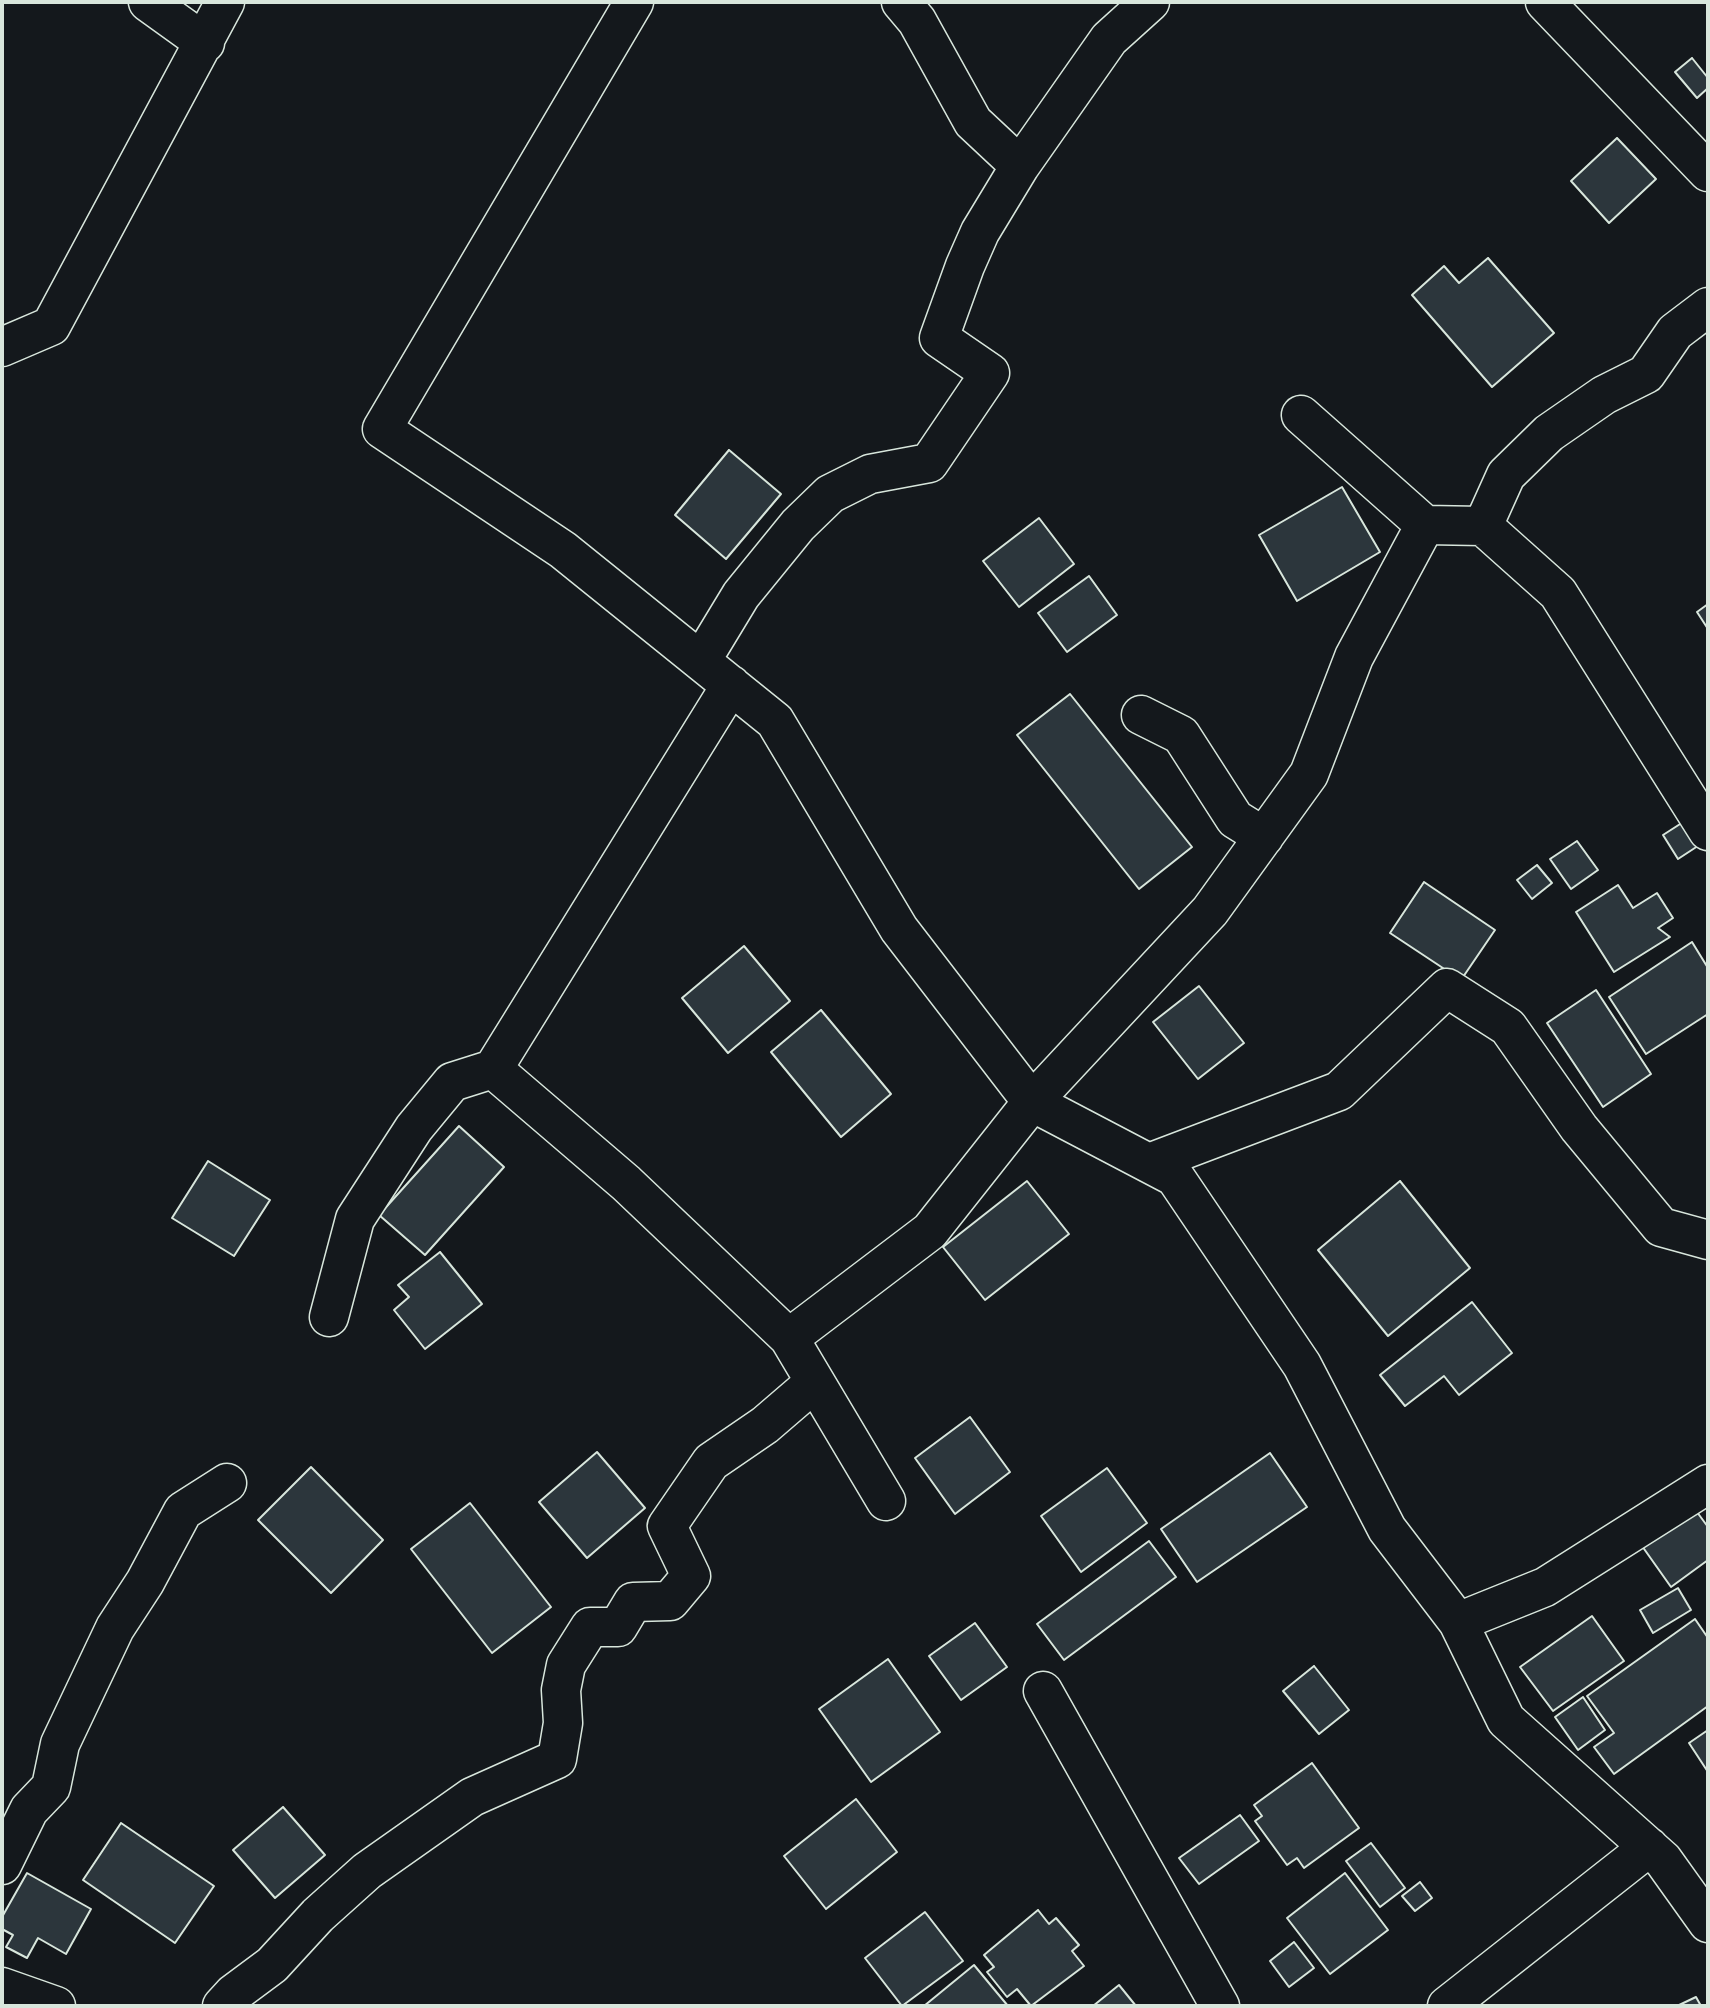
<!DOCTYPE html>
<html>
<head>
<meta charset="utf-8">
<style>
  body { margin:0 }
  #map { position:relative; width:1710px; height:2008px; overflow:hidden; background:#14181c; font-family:"Fira Sans",sans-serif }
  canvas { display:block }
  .frame { position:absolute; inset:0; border:4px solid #d8e6dc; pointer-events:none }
</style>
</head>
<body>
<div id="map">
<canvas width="1710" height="2008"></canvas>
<div class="frame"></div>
</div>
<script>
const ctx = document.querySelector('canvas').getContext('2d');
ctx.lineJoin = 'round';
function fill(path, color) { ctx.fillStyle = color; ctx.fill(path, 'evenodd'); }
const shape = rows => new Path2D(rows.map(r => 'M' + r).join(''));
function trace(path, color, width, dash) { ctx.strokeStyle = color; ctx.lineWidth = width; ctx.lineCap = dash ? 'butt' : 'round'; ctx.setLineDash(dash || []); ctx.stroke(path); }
const building = shape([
  [1692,58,1708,78,1708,88,1697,98,1675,72,1692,58],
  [1617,138,1656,179,1609,223,1571,181,1617,138],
  [1488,258,1554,333,1492,387,1412,295,1444,266,1459,283,1488,258],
  [729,450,781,494,726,559,675,515,729,450],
  [1342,487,1380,552,1297,601,1259,535,1342,487],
  [1039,518,1074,564,1019,607,983,561,1039,518],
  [1089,576,1117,615,1067,652,1038,613,1089,576],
  [1708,604,1708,629,1697,612,1708,604],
  [1070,694,1192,847,1139,889,1017,735,1070,694],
  [1691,817,1707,840,1678,859,1663,835,1691,817],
  [1577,841,1598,870,1571,889,1550,859,1577,841],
  [1537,865,1552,883,1532,899,1517,880,1537,865],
  [1424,882,1495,930,1461,980,1390,933,1424,882],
  [1618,885,1633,908,1657,893,1673,918,1658,928,1670,937,1614,972,1576,912,1618,885],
  [1692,942,1708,968,1708,1014,1646,1054,1609,997,1692,942],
  [744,946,790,1001,728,1053,682,998,744,946],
  [1199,986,1244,1043,1198,1079,1153,1022,1199,986],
  [1596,990,1651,1074,1603,1107,1547,1023,1596,990],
  [821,1010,891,1094,841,1137,771,1052,821,1010],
  [459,1126,504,1167,425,1255,379,1215,459,1126],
  [208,1161,270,1200,234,1256,172,1218,208,1161],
  [1027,1181,1069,1234,985,1300,943,1247,1027,1181],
  [1400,1181,1470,1268,1388,1336,1318,1250,1400,1181],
  [440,1252,482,1304,425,1349,394,1310,409,1297,398,1285,440,1252],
  [1472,1302,1512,1353,1459,1395,1444,1376,1405,1406,1380,1375,1472,1302],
  [970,1417,1010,1472,955,1514,915,1458,970,1417],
  [597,1452,645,1508,587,1558,539,1502,597,1452],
  [1270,1453,1307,1507,1197,1582,1161,1529,1270,1453],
  [311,1467,383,1540,331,1593,258,1520,311,1467],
  [1107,1468,1147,1523,1081,1572,1041,1516,1107,1468],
  [470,1503,551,1607,492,1653,411,1549,470,1503],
  [1694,1508,1708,1527,1708,1560,1671,1587,1642,1546,1694,1508],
  [1149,1541,1176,1577,1064,1660,1037,1624,1149,1541],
  [1678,1588,1691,1610,1653,1633,1640,1610,1678,1588],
  [1592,1616,1624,1661,1553,1711,1520,1667,1592,1616],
  [1695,1619,1708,1638,1708,1706,1614,1774,1594,1747,1614,1733,1587,1696,1695,1619],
  [975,1623,1007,1667,961,1700,929,1656,975,1623],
  [888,1659,940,1732,871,1782,819,1709,888,1659],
  [1314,1666,1349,1710,1319,1734,1283,1691,1314,1666],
  [1583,1697,1605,1730,1578,1750,1555,1717,1583,1697],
  [1708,1730,1708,1772,1689,1743,1708,1730],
  [1312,1763,1359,1828,1304,1868,1297,1858,1287,1865,1255,1821,1262,1816,1254,1805,1312,1763],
  [856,1799,897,1852,826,1909,784,1856,856,1799],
  [283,1807,325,1855,275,1898,233,1850,283,1807],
  [1240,1815,1259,1841,1199,1884,1179,1858,1240,1815],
  [121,1823,214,1886,175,1943,83,1880,121,1823],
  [1371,1843,1405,1888,1380,1907,1346,1861,1371,1843],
  [27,1873,91,1909,66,1954,38,1938,27,1958,6,1947,13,1935,2,1929,2,1917,27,1873],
  [1345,1873,1388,1930,1330,1974,1287,1918,1345,1873],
  [1420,1882,1432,1898,1415,1911,1402,1896,1420,1882],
  [1038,1910,1049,1924,1056,1918,1079,1945,1072,1951,1084,1966,1031,2006,1017,1989,1007,1997,987,1972,994,1967,984,1955,1038,1910],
  [925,1912,963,1961,902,2006,865,1958,925,1912],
  [1294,1942,1314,1968,1289,1987,1270,1961,1294,1942],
  [974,1965,1008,2006,924,2006,974,1965],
  [1119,1985,1136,2006,1093,2006,1119,1985],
  [1696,1997,1701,2006,1677,2006,1696,1997]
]);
const minor = shape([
  [148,2,205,43],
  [634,2,382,429,563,550,775,721,899,929,1032,1102,1210,911,1309,774,1354,657,1425,525,1483,526,1558,593,1708,831],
  [901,2,917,21,973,122,1020,166],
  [1545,2,1708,172],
  [2,347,51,326,225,2],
  [1301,415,1425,525],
  [1483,526,1506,475,1549,433,1604,395,1646,374,1675,332,1708,307],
  [701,661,741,595,798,525,830,494,870,474,929,463,990,373,939,338,965,266,980,232,1020,166,1109,39,1150,2],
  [731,685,493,1069,626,1183,789,1338],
  [1141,715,1181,735,1235,819,1264,837],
  [1149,1163,1339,1091,1447,988,1508,1027,1579,1128,1661,1227,1708,1240],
  [329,1317,355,1219,414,1128,452,1082,493,1069],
  [886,1501,789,1338,930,1231,1032,1102,1175,1177,1302,1365,1387,1529,1458,1622,1545,1587,1708,1484],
  [1458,1622,1506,1720,1663,1860,1708,1923],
  [1043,1691,1220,2006],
  [2,1865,29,1810,51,1787,60,1744,115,1628,145,1582,183,1511,227,1483],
  [2,1987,56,2006],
  [222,2006,233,1994,272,1965,318,1915,367,1871,472,1797,557,1759,563,1723,561,1690,566,1665,590,1627,618,1627,633,1602,670,1601,691,1576,667,1526,711,1462,765,1425,815,1382],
  [1447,2006,1649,1847]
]);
fill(building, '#2c363c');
trace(building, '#d8e6dc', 2);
trace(minor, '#d8e6dc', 41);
trace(minor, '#14181c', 38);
</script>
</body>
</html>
